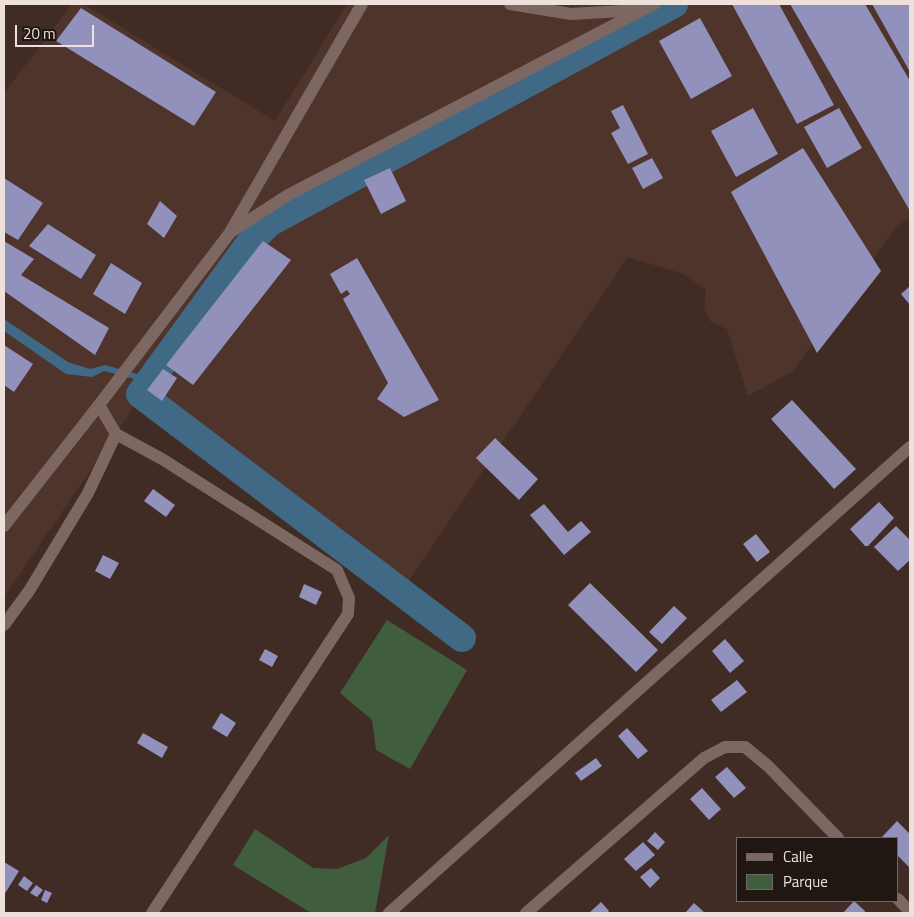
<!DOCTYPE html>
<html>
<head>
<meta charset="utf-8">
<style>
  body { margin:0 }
  #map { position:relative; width:914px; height:917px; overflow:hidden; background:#402c24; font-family:"Titillium Web",sans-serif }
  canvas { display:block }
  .frame { position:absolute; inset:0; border:5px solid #eee0db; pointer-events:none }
  .legend { position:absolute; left:736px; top:837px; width:162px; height:65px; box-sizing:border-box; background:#201713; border:1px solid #726763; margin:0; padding:6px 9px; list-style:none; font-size:15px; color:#eee0db }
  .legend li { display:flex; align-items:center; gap:10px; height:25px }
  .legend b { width:25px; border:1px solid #726763 }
  .scale { position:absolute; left:15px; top:25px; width:79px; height:22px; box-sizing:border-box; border:2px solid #eee0db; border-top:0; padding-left:6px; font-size:15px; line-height:18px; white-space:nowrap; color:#eee0db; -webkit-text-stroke:4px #201713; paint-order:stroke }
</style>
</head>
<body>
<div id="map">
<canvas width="914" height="917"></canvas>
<div class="frame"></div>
<ul class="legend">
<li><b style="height:6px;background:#7d6762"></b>Calle</li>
<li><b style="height:14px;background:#405d3e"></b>Parque</li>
</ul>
<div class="scale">20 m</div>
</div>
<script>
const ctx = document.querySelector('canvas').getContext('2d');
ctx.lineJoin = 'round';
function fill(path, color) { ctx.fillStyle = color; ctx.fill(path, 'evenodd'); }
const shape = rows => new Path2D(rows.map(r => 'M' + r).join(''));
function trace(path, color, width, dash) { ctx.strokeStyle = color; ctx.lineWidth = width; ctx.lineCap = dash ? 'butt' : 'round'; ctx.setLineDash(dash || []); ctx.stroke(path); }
const built = shape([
  [72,4,83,4,275,121,347,4,910,4,910,217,896,227,793,371,748,396,727,329,711,322,704,310,706,290,683,274,628,257,397,598,138,401,4,597,4,93]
]);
const green = shape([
  [387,620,467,670,410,769,376,750,372,720,340,693],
  [255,829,313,868,337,869,366,858,389,835,375,913,311,913,233,865]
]);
const water = shape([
  [4,319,68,362,90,369,105,365,141,375,139,380,104,371,92,377,66,374,4,331]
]);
const canal = shape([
  [462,638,140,394,252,240,269,223,674,4]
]);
const building = shape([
  [732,4,779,4,834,105,797,124],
  [790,4,865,4,910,81,910,211],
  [872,4,910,4,910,72],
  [81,8,216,92,194,126,56,41],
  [700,18,732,76,691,99,659,41],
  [623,105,648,154,628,164,611,133,620,128,611,111],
  [753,108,778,154,736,177,711,131],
  [839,108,862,148,827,168,804,127],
  [803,148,881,271,817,353,731,192],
  [652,158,663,178,643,189,632,168],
  [390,168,406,201,381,214,364,180],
  [4,178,43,203,18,240,4,232],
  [160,201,177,216,164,238,147,224],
  [48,224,96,255,81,279,29,246],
  [4,241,34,259,21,275,109,328,95,355,4,291],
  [263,241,291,260,193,385,166,365],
  [357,258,439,400,404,417,377,399,388,383,343,299,350,294,347,290,341,294,330,274],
  [111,263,142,283,125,314,93,294],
  [910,286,910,305,901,294],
  [4,345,33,364,14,392,4,385],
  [163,369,177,378,162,401,147,390],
  [792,400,856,469,834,489,771,419],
  [495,438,538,479,519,500,476,458],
  [153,489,175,505,166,517,144,501],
  [879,502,894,518,868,546,865,546,850,529],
  [544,504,568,532,581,521,591,532,564,555,530,515],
  [896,526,910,540,910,560,898,571,874,547],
  [756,534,770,552,757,562,743,544],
  [103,555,119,563,110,579,95,571],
  [590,583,658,650,636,672,568,605],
  [304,584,322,592,316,605,299,597],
  [674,606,687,618,662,644,649,632],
  [725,639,744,661,730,673,712,651],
  [265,649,278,656,272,667,259,660],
  [737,680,747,692,721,712,711,700],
  [221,713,236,723,227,737,212,728],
  [627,728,648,751,638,759,618,736],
  [143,733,168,747,162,758,137,743],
  [596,758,602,766,581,781,575,773],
  [727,767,746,788,734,798,715,777],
  [702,788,721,809,709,820,690,799],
  [897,821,910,834,910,868,898,856,898,838,881,838],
  [655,832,665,842,658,850,647,841],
  [643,842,655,855,636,871,624,859],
  [4,862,19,871,4,895],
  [651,868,660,878,650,888,640,877],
  [24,876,33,883,27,891,18,885],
  [36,885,43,890,37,897,30,893],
  [45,890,52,893,47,903,41,900],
  [854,901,865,911,864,913,843,913],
  [601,902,609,911,607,913,589,913],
  [694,903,705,913,685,913]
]);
const minor = shape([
  [510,4,571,14,639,10],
  [231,232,288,195,654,4],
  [99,405,116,434,162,459,337,570,349,598,348,614,152,913],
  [4,526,99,405,229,234,362,4],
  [4,625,29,591,88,493,116,434],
  [898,899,910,912],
  [389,913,910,447],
  [526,913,704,758,725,747,745,747,768,766,838,838]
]);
fill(built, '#4f342b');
fill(green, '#405d3e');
fill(water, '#406985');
trace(canal, '#406985', 28);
fill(building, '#9191bc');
trace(minor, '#7d6762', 12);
</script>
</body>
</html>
